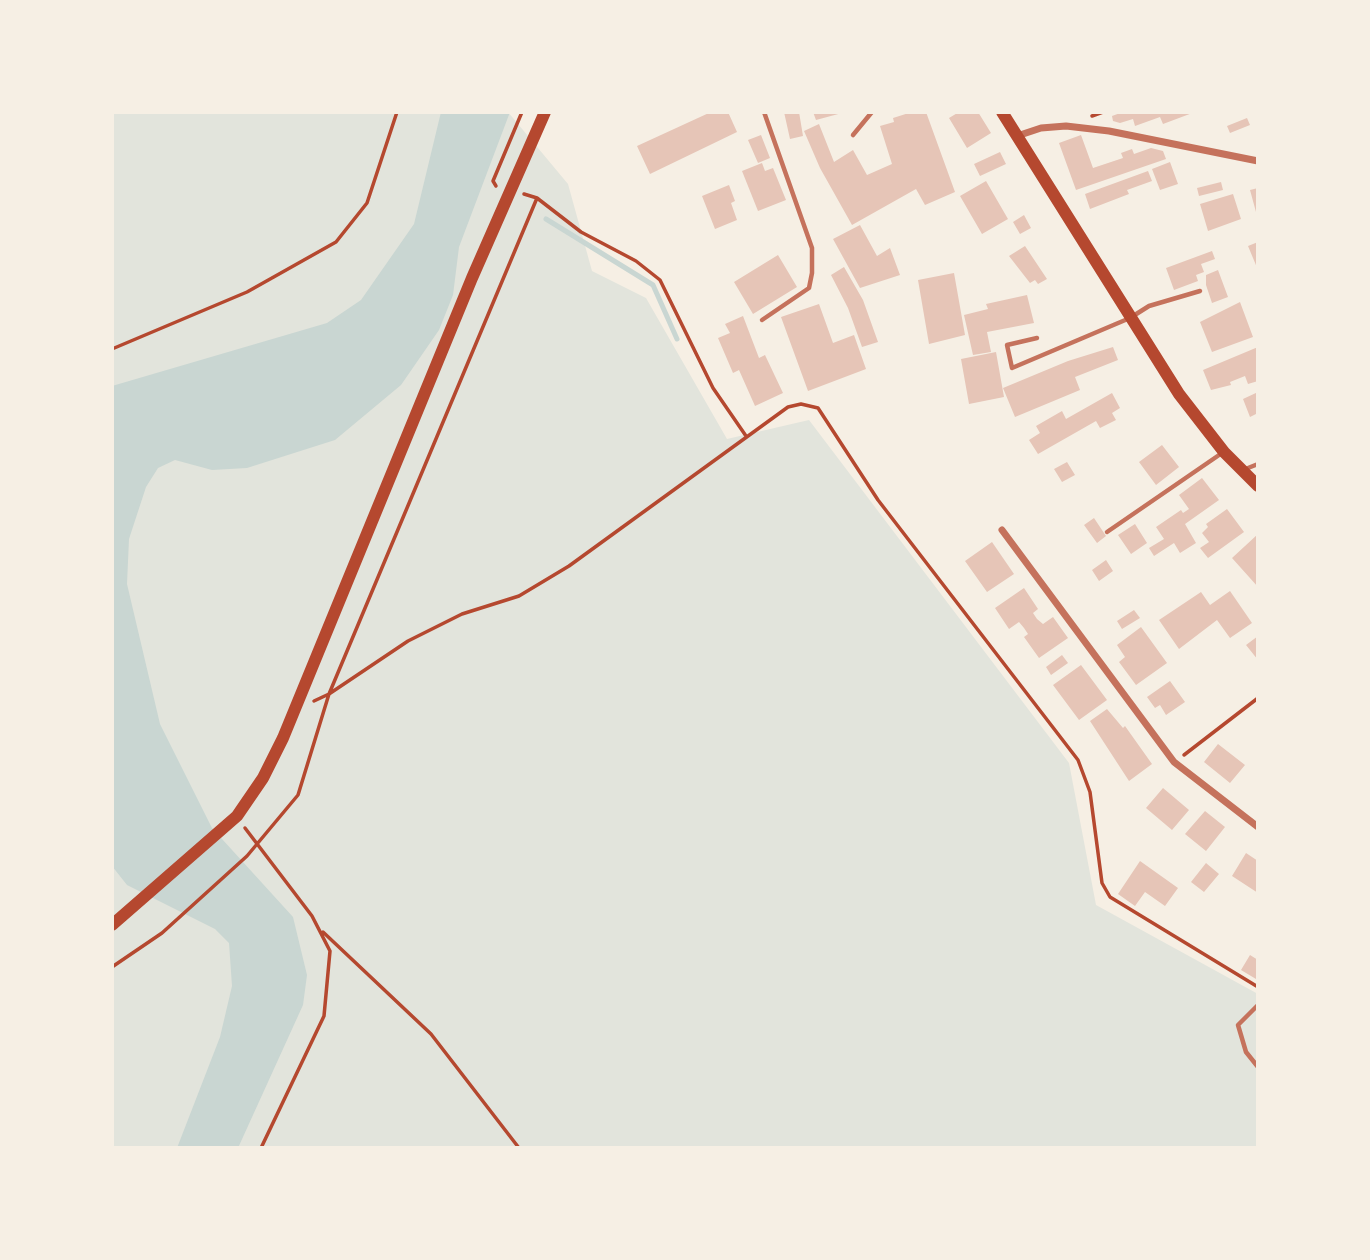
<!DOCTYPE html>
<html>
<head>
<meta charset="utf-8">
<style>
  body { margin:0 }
  #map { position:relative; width:1370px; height:1260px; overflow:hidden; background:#f6efe4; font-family:Bitter,serif }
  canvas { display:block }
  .frame { position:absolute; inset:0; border:114px solid #f6efe4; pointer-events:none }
</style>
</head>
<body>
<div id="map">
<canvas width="1370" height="1260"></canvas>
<div class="frame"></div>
</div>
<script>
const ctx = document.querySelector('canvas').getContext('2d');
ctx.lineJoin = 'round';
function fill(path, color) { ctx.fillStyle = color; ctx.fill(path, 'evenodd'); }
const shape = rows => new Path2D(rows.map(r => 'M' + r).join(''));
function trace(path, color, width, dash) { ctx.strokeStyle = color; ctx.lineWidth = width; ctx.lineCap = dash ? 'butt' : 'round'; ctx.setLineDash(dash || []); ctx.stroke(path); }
const green = shape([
  [112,112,508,112,568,184,592,271,646,298,727,439,809,420,1069,763,1096,905,1258,994,1258,1148,112,1148]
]);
const water = shape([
  [441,112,510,112,459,247,453,295,439,330,401,385,335,440,247,468,212,470,175,460,158,468,146,487,129,539,127,584,160,724,212,828,293,917,307,975,303,1005,238,1148,177,1148,220,1037,232,986,229,943,215,929,127,885,112,866,112,386,327,323,361,300,414,224]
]);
const stream = shape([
  [546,219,653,285,677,339]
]);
const building = shape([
  [711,112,728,112,737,132,650,174,637,146],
  [784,112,799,112,803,136,790,139],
  [813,112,842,112,842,113,816,120],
  [912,112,926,112,955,192,925,205,916,189,852,225,820,168,804,131,819,124,834,162,853,150,867,175,892,164,880,126,894,122,893,118],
  [959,112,978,112,991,133,967,148,949,118],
  [1123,112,1195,112,1163,124,1160,117,1135,126,1133,119,1120,123,1113,121,1112,116],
  [1247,118,1250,125,1230,133,1227,126],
  [761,135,770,158,758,163,748,140],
  [1081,135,1093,168,1123,158,1121,153,1132,149,1134,154,1151,148,1163,151,1166,159,1076,190,1059,143],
  [1000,152,1006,164,980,176,974,164],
  [1170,162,1178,184,1160,190,1152,169],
  [762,163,765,171,773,168,786,200,758,211,742,171],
  [1148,171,1152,181,1127,190,1129,194,1090,209,1085,194],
  [986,181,1008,219,982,234,960,196],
  [1221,182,1223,190,1199,196,1197,188],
  [729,185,735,201,731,203,737,220,715,229,702,196],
  [1258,188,1258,212,1256,212,1250,190],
  [1233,194,1241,219,1208,231,1200,204],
  [1024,215,1031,228,1020,234,1013,222],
  [860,225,877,256,890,248,900,275,860,288,833,239],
  [1258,242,1258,270,1248,246],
  [1025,246,1047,279,1038,284,1035,280,1030,283,1009,256],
  [1212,251,1215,259,1201,264,1204,272,1196,275,1198,281,1174,290,1166,268],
  [778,255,797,287,753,314,734,282],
  [844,267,863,300,878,342,862,347,848,308,831,275],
  [1218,270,1228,297,1212,303,1206,285,1206,275],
  [954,273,965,335,929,344,918,280],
  [1027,295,1034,323,987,332,991,352,973,355,964,315,988,309,986,304],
  [1240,302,1253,337,1212,352,1200,322],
  [819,304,833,343,854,335,866,369,808,391,781,317],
  [743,316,759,358,765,355,783,393,755,406,739,370,733,373,718,338,730,333,725,324],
  [1113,347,1118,360,1075,377,1080,390,1015,417,1003,388,1068,361],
  [1258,347,1258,381,1248,384,1245,376,1230,382,1231,385,1211,390,1203,370],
  [996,352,1004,397,969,404,961,359],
  [1258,392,1258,413,1250,417,1243,399],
  [1112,393,1120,408,1112,413,1116,420,1100,428,1096,421,1038,454,1029,440,1040,433,1036,426,1062,411,1066,419],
  [1162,445,1179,467,1156,485,1139,462],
  [1067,462,1075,475,1062,482,1054,469],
  [1202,478,1219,500,1185,524,1196,543,1180,553,1174,543,1154,556,1149,548,1164,539,1156,527,1181,510,1183,513,1189,509,1179,495],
  [1227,509,1244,532,1208,558,1200,548,1209,542,1202,533,1208,527,1206,524],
  [1094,518,1106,536,1097,543,1084,525],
  [1135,524,1147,543,1131,554,1118,535],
  [1258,534,1258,587,1232,558],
  [992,542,1014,574,987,592,965,561],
  [1106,560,1113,571,1099,581,1092,570],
  [1024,588,1038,609,1033,613,1037,619,1043,624,1053,617,1068,638,1039,658,1024,637,1028,634,1024,628,1019,622,1009,629,995,608],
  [1230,591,1252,623,1230,638,1217,620,1179,649,1159,620,1201,592,1210,605],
  [1134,610,1140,618,1122,629,1117,621],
  [1141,627,1167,663,1136,685,1119,662,1125,657,1117,645],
  [1258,636,1258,660,1246,645],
  [1062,655,1068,663,1051,675,1046,667],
  [1081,665,1107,700,1079,720,1053,685],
  [1170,681,1185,702,1166,715,1160,705,1155,708,1147,697],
  [1107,709,1123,728,1125,726,1152,764,1129,781,1090,721],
  [1218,744,1245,765,1230,783,1204,762],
  [1163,788,1189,810,1172,830,1146,808],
  [1205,811,1225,827,1206,851,1185,834],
  [1246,853,1258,861,1258,893,1232,876],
  [1140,861,1178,888,1165,906,1145,892,1135,906,1118,894],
  [1206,863,1219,874,1204,892,1191,882],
  [1250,955,1258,960,1256,979,1241,970]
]);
const path = shape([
  [1092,116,1103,112],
  [496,186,493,181,522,112],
  [524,194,537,198,581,232,636,261,660,280,713,388,746,436],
  [112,349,247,292,336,242,367,203,397,112],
  [314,701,329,694,408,641,462,614,519,596,569,566,788,407,801,404,818,408,878,500,1078,760,1090,792,1102,883,1110,897,1258,987],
  [1184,755,1258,698],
  [245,828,312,916,330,951,324,1016,261,1148],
  [323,932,431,1034,519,1148],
  [112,967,162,933,247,856,298,795,329,694,537,198]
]);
const service = shape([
  [853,135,872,112],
  [762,320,809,288,812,273,812,248,764,112],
  [1037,338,1007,345,1012,368,1130,318,1149,306,1200,291],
  [1243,470,1258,464],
  [1107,532,1222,453],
  [1258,1005,1238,1025,1246,1052,1258,1067]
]);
const minor = shape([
  [1017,136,1041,128,1066,126,1109,131,1258,161],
  [1002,530,1174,762,1258,827]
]);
const secondary = shape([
  [1002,112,1179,394,1224,452,1258,486],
  [112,925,237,816,263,778,283,738,472,278,545,112]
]);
fill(green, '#e2e4dc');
fill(water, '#c9d6d2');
trace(stream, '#c9d6d2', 5);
fill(building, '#e6c5b7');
trace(path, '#b5482f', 3.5);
trace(service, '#c5725c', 4.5);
trace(minor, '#c5725c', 7);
trace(secondary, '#b5482f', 12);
</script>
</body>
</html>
